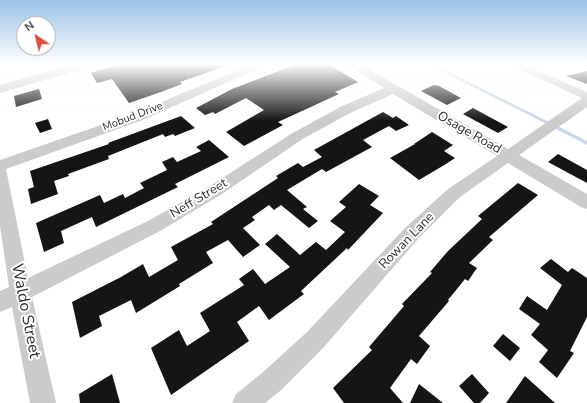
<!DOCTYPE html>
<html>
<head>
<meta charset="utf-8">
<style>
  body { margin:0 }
  #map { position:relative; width:587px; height:403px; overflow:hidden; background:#fff; font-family:"Nunito Sans",sans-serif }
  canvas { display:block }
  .north { position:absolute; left:16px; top:16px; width:40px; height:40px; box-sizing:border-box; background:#fff; border:1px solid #ababab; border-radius:50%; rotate:325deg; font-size:11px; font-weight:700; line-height:16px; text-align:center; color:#2e2e2e }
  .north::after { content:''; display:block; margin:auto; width:14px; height:18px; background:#d6513f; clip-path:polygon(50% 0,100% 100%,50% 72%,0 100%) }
</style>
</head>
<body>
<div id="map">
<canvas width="587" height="403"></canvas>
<div class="north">N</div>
</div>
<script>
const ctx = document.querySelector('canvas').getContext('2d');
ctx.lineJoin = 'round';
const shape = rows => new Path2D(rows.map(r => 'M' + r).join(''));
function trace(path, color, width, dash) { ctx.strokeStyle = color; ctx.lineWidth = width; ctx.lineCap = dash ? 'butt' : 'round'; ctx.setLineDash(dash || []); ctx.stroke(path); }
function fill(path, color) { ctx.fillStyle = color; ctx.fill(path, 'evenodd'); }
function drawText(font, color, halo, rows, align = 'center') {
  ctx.font = font + ' "Nunito Sans",sans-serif'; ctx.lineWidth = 4; ctx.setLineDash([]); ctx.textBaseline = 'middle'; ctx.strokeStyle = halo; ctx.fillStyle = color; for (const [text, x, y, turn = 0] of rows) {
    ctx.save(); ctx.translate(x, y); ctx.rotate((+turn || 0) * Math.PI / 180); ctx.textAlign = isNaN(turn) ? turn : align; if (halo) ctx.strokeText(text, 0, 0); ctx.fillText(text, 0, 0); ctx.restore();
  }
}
const streamFar1 = shape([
  [430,64,550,124]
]);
const stream = shape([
  [548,123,587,143]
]);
const building = shape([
  [120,64,226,64,226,66,180,82,182,84,161,92,129,103,112,79,97,83,91,73],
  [297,64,328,64,358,82,335,92,339,94,278,122,283,125,244,146,226,132,264,110,246,98,215,114,213,112,205,115,196,108,232,89],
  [587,71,587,84,566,76],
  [434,85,439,86,461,98,447,105,421,91],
  [39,89,42,99,16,107,14,96],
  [473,108,508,127,498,133,463,114],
  [383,112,393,118,396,116,409,125,396,131,389,126,363,140,372,147,326,172,322,169,287,190,307,207,303,209,318,221,309,228,281,205,274,210,269,205,252,217,255,220,243,228,260,245,243,257,228,240,206,252,213,263,179,284,180,286,136,313,131,300,99,316,102,326,80,338,72,302,121,277,143,264,149,277,178,260,171,247,213,224,211,222,278,178,276,176,298,163,303,167,322,157,314,150],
  [181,116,195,128,175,136,173,134,165,137,163,134,108,156,109,159,68,174,69,176,54,181,58,194,31,204,28,189,34,187,30,171,109,144,108,143],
  [48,119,52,129,40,133,35,123],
  [432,132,453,145,444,151,455,158,446,164,419,180,390,158,415,144,414,144],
  [209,140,229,157,175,184,178,187,96,227,92,217,61,231,64,243,44,252,36,223,100,195,104,203,123,194,125,198,144,188,140,183,167,170,162,162,173,157,177,162,201,151,196,147],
  [558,154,587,170,587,183,548,162],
  [518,183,538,195,489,237,493,240,469,263,477,268,468,281,465,279,448,300,449,301,419,336,430,346,417,364,411,359,390,388,403,403,344,403,333,388,372,350,369,347,404,306,402,304,432,273,430,272,448,251,482,219,478,216],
  [359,184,379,196,370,205,383,213,348,250,347,248,301,291,304,294,269,320,259,306,237,322,249,341,171,395,151,348,179,330,187,346,210,331,200,313,244,285,239,279,253,269,265,284,290,267,265,244,277,234,300,255,316,242,326,250,345,232,330,221,346,207,339,202],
  [551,259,568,272,572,268,587,278,587,317,570,351,574,353,557,378,539,362,548,350,531,335,540,324,519,309,527,296,547,310,562,285,540,268],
  [503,334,520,348,510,361,493,346],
  [112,374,120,403,80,403,79,394],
  [472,374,489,393,480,403,474,403,459,386],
  [525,376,555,403,506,403],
  [419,384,443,403,410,403]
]);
const minor = shape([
  [75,64,94,64,93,66,0,93,0,85,75,64],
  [253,64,269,64,140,121,6,169,28,278,148,221,210,186,291,134,340,107,384,88,346,64,360,64,508,149,582,98,508,64,523,64,587,92,587,107,519,155,587,194,587,209,581,207,508,163,460,197,419,238,323,348,280,391,265,403,232,403,236,394,262,373,307,332,405,228,448,189,497,156,393,94,350,113,301,140,222,194,160,231,32,297,56,403,30,403,12,307,0,312,0,291,9,287,0,226,0,160,130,115,253,64]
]);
const farStreetnames = [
  ["Mobud Drive",133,117,-21]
];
const streetNames = [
  ["Osage Road",469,133,30],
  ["Neff Street",199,199,-31],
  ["Rowan Lane",407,241,-46]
];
const nearStreetnames = [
  ["Waldo Street",25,311,79]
];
trace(streamFar1, '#cad7e8', 3);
trace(stream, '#cad7e8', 3.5);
fill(building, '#151515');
fill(minor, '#cbcbcb');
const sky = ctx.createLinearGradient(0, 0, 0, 121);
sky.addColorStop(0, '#9cc2e8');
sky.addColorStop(0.53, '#fff');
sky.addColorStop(1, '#ffffff00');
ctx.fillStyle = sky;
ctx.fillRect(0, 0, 587, 121);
drawText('11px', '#2e2e2e', '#fff', farStreetnames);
drawText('13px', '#2e2e2e', '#fff', streetNames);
drawText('16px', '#2e2e2e', '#fff', nearStreetnames);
</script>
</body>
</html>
